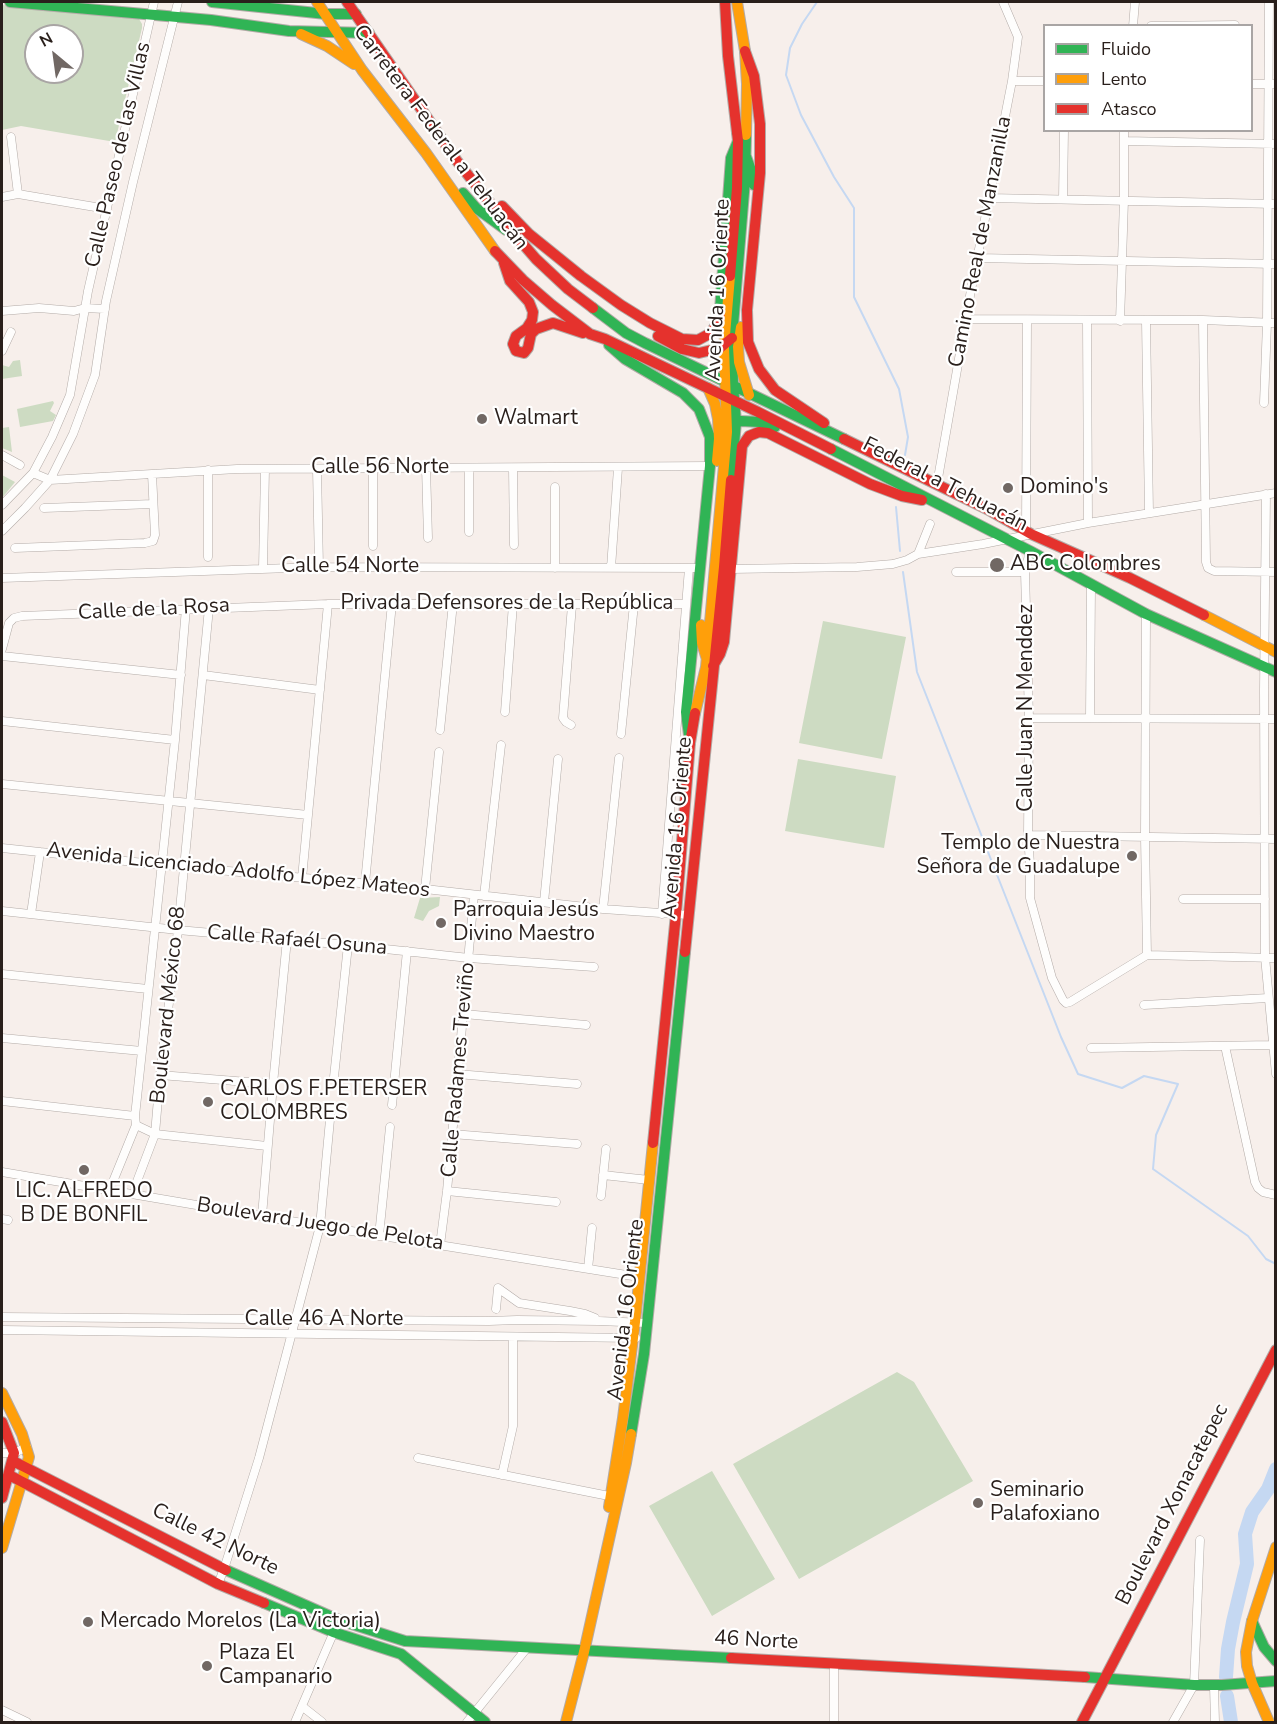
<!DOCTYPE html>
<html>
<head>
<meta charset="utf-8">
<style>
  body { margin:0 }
  #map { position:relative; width:1277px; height:1724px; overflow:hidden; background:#f7efeb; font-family:"Nunito Sans",sans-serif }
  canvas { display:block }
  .frame { position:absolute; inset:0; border:3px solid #291f1b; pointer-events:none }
  .legend { position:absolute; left:1043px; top:24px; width:210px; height:108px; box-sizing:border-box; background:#fff; border:2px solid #a9a5a4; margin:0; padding:8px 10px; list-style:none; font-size:18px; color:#291f1b }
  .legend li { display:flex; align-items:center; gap:12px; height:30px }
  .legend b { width:30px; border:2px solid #a9a5a4 }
  .north { position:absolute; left:24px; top:24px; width:60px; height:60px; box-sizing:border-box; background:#fff; border:2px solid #a9a5a4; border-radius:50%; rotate:331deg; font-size:16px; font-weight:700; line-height:24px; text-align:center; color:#291f1b }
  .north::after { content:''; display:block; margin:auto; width:21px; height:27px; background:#716864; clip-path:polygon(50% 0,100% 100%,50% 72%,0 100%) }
</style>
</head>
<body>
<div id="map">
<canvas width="1277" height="1724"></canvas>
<div class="frame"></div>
<ul class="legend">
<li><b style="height:8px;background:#30b455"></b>Fluido</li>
<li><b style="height:8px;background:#ff9f0a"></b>Lento</li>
<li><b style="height:8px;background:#e5322d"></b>Atasco</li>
</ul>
<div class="north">N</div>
</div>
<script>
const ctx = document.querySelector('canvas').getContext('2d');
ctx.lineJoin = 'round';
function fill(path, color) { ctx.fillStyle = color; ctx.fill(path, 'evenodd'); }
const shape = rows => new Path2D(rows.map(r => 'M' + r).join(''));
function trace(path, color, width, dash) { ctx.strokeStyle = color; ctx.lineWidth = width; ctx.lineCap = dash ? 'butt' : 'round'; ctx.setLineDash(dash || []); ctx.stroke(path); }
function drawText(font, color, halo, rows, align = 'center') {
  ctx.font = font + ' "Nunito Sans",sans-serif'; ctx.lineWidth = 4.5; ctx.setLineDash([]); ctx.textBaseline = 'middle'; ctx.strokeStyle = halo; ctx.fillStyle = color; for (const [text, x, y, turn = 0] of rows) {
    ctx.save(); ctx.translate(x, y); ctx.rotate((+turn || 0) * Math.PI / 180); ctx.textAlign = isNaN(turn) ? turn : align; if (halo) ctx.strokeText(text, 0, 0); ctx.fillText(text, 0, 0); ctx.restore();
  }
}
const green = shape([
  [2,5,139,19,142,24,142,28,115,142,21,126,2,130],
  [36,36,72,36,72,72,36,72],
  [20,360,22,376,2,379,2,365,9,367,13,361],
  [53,401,54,403,50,411,56,415,53,421,20,427,17,409],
  [9,427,12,452,2,448,2,428],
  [2,475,15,482,2,498],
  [823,621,906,637,882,759,799,743],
  [798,759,896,776,884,848,785,831],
  [440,897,439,906,429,911,423,921,414,918,420,898],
  [897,1372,914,1382,973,1481,799,1579,733,1464],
  [712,1471,775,1579,712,1616,649,1506]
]);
const stream = shape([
  [817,2,802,24,790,48,786,75,801,115,834,177,854,208,854,297,899,389,908,437,905,455],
  [896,507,900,551],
  [903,572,917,672,1061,1037,1078,1074,1122,1088,1144,1076,1178,1084,1156,1135,1153,1169,1248,1236,1266,1259,1276,1264]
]);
const river = shape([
  [1226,1677,1228,1649,1233,1622,1247,1564,1245,1534,1252,1512,1268,1489,1276,1469],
  [1227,1696,1231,1722]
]);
const street = shape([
  [1133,26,1135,2],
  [1151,26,1235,25],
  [1012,81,1044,81],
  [1252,84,1276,84],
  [11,137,18,194],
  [1124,141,1276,144],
  [2,197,18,194,107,209],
  [989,198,1276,204],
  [1063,199,1064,130],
  [978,258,1276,264],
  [2,311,39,308,74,311,85,308,105,309],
  [966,319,1203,320,1276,323],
  [1087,320,1088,523],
  [1203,320,1206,562,1208,568,1214,571,1276,572],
  [1120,321,1124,200,1124,130],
  [1146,321,1149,513],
  [2,351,11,332],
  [1264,403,1267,323,1269,2],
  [2,455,20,465],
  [426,467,428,538],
  [373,468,373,546],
  [469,468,469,532],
  [513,468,514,545],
  [317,469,319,567],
  [208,470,208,557],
  [33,473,50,480,237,469,710,466],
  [937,484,971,290,1012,81,1018,37,1003,2],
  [1266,494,1264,690,1265,957,1276,1074],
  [2,505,33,473,52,437,70,395,88,291,154,2],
  [44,508,153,504],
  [2,531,25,508,50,480,73,434,95,375,106,301,133,182,178,2],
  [1026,531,1027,320],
  [15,548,145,543,153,541,155,535,152,474],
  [1030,551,1025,572,1029,718,1028,835,1030,864,1030,898,1052,978,1063,1000,1066,1003,1070,1002,1147,955,1276,958],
  [918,554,930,524],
  [263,568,265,469],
  [555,568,555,487],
  [611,568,618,468],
  [731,569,857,567,893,564,907,560,918,554,983,544,1088,523,1276,493],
  [956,572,1025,572],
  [2,578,319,567,700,568],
  [1146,614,1145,837,1147,955],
  [2,649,9,623,14,618,22,616,328,604,686,604],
  [2,656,181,675],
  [203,675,320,690],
  [505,712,513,604],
  [1029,718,1276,719],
  [1090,718,1091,585],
  [2,721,175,740],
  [571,725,566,722,563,718,572,605],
  [440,730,453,603],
  [621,734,634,604],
  [2,784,308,815],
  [1028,835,1276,839],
  [2,848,163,865,425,889,603,909,689,915],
  [302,878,328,604],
  [365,883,392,603],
  [425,889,439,752],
  [484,896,501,745],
  [1183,899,1265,899],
  [544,902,558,759],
  [603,909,619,758],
  [2,911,178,930,348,945,469,958,594,967],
  [31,914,40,852],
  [662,914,689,568],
  [2,974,148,989],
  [1144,1005,1268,998],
  [464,1014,586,1025],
  [2,1038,142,1051],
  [1225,1046,1255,1182,1258,1188,1263,1192,1276,1195],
  [1091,1048,1272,1045],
  [457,1074,577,1084],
  [160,1075,273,1084],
  [334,1077,348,945],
  [2,1101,135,1116],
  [392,1105,407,951],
  [136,1125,155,1134,267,1146],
  [452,1134,577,1144],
  [2,1172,320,1226,639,1277],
  [603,1175,649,1180],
  [114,1179,136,1125,135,1116,142,1051,175,740,186,608],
  [136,1184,155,1134,160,1075,178,930,209,608],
  [447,1191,556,1202],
  [601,1196,606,1149],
  [262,1216,273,1084,287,939],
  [2,1219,8,1220],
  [379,1236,390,1127],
  [440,1245,447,1191,474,895],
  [588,1269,592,1228],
  [496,1309,498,1288,519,1303,570,1311,585,1314,595,1318],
  [2,1317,489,1321,517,1320,599,1321,646,1323],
  [2,1330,636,1338],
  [2,1453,14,1453,27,1447],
  [418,1458,614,1497],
  [502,1475,513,1426,513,1337],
  [218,1584,224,1569,259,1458,320,1226,331,1109],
  [1214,1686,1215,1722],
  [303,1707,322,1722],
  [2,1710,27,1722],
  [295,1722,339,1620],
  [467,1722,527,1648],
  [834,1722,834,1664],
  [1173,1722,1194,1685,1200,1540]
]);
const fast = shape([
  [10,2,211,20,289,31,369,33],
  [212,2,326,14,356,14],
  [737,132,752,173,754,185],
  [463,193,476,208,506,230],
  [593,308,626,333,645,343,844,439],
  [720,310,731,158,738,141],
  [609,345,625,359,683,393,699,409,710,437,710,466,686,712,690,743],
  [718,436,727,426,741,421,760,422,775,427],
  [831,449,1030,551,1146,614,1276,672],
  [731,480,736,422,733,385,732,338,745,180,746,135],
  [631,1434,644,1354,685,952],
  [226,1570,339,1620,405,1641,731,1658],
  [264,1603,333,1632,401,1654,485,1722],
  [1252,1621,1264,1647,1276,1661],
  [1085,1677,1194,1685,1222,1685,1276,1681]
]);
const slow = shape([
  [317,2,362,70,426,153,495,251],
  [737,2,745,51,747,84,746,135],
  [301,34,327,46,354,64],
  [741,327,738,347,739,362,749,395],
  [708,388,715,404,718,419,719,439,717,461],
  [1204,615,1276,652],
  [701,625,702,643,712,676],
  [695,713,706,667,727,432,724,347,730,276],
  [2,1393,22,1434,29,1457,2,1548],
  [609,1507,623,1418,635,1322,653,1143],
  [566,1722,584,1652,626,1463,631,1434],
  [1269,1722,1252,1683,1247,1666,1246,1652,1252,1621,1276,1547]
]);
const jam = shape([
  [347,2,457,161,517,237,536,259,568,289,593,308],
  [725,2,728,56,738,141,737,188,730,276],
  [745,51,754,76,760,124,760,173,747,310,748,342,759,369,775,390,824,423],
  [502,206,529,234,581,276,621,305,650,323,682,339,698,340,711,333,719,320,720,310],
  [495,251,523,280,552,305,590,334,605,339,758,412,831,449],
  [504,263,510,281,529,302,533,312,532,320,527,328,516,336,513,344,516,351,524,353,528,348,531,334,536,329,553,323,583,333],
  [658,336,682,349,699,353,720,348,732,338],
  [844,439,987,509,1031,534,1130,578,1204,615],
  [713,666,720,654,724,642,742,446,749,436,759,432,768,433,870,484,902,496,922,500],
  [685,952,724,567,731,480],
  [653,1143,676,914,690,743,695,713],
  [2,1422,14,1453,2,1498],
  [13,1461,226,1570],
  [9,1475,218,1584,264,1603],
  [731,1658,1085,1677],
  [1082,1722,1276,1350]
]);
const markers = [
  [482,419,6,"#716864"],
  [1008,488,6,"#716864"],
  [997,565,8,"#716864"],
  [1132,856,6,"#716864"],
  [441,923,6,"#716864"],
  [208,1102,6,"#716864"],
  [84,1170,6,"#716864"],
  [978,1503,6,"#716864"],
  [88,1622,6,"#716864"],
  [207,1666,6,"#716864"]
];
const streetNames = [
  ["Carretera Federal a Tehuacán",440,138,53],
  ["Calle Paseo de las Villas",119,155,-77],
  ["Camino Real de Manzanilla",981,242,-79],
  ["Avenida 16 Oriente",719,290,-87],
  ["Calle 56 Norte",380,468],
  ["Federal a Tehuacán",945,485,27],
  ["Calle 54 Norte",350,567],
  ["Privada Defensores de la República",507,604],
  ["Calle de la Rosa",154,610,-3],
  ["Calle Juan N Menddez",1027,708,-90],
  ["Avenida 16 Oriente",678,828,-85],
  ["Avenida Licenciado Adolfo López Mateos",238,871,6],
  ["Calle Rafaél Osuna",297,941,5],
  ["Boulevard México 68",169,1005,-84],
  ["Calle Radames Treviño",459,1070,-85],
  ["Boulevard Juego de Pelota",320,1225,9],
  ["Avenida 16 Oriente",627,1310,-83],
  ["Calle 46 A Norte",324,1320],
  ["Boulevard Xonacatepec",1173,1505,-63],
  ["Calle 42 Norte",215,1540,26],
  ["46 Norte",756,1641,3]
];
const poiNames = [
  ["Walmart",494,419],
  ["Domino's",1020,488],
  ["ABC Colombres",1010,565],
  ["Templo de Nuestra",1120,844,"right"],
  ["Señora de Guadalupe",1120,868,"right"],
  ["Parroquia Jesús",453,911],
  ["Divino Maestro",453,935],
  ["CARLOS F.PETERSER",220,1090],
  ["COLOMBRES",220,1114],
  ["LIC. ALFREDO",84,1192,"center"],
  ["B DE BONFIL",84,1216,"center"],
  ["Seminario",990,1491],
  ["Palafoxiano",990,1515],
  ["Mercado Morelos (La Victoria)",100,1622],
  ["Plaza El",219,1654],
  ["Campanario",219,1678]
];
fill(green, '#cddbc2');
trace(stream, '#c5d8f2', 2);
trace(river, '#c5d8f2', 14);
trace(street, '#b3aba7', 9);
trace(fast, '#b3aba7', 12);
trace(slow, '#b3aba7', 12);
trace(jam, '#b3aba7', 12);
trace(street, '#fefdfc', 8);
trace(fast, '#30b455', 10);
trace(slow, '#ff9f0a', 10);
trace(jam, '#e5322d', 10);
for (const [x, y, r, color] of markers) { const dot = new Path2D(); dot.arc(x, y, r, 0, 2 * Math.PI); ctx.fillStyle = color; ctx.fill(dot); trace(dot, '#fff', 2); }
drawText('21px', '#291f1b', '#fff', streetNames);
drawText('21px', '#291f1b', '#fff', poiNames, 'left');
</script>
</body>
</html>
